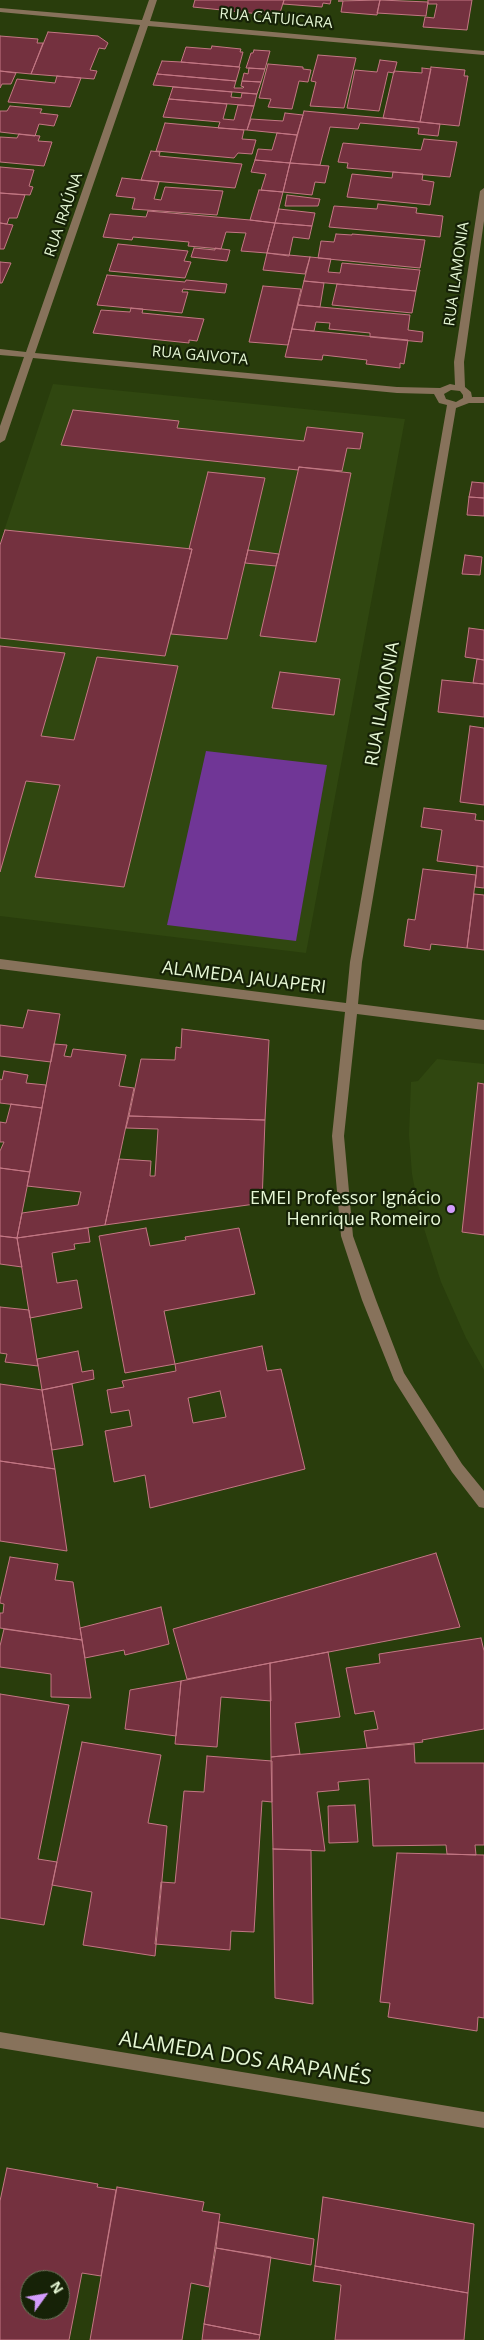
<!DOCTYPE html>
<html>
<head>
<meta charset="utf-8">
<style>
  body { margin:0 }
  #map { position:relative; width:484px; height:2340px; overflow:hidden; background:#293d0c; font-family:"Open Sans",sans-serif }
  canvas { display:block }
  .north { position:absolute; left:20px; top:2270px; width:50px; height:50px; box-sizing:border-box; background:#162207; border:1px solid #697759; border-radius:50%; rotate:58deg; font-size:14px; font-weight:700; line-height:20px; text-align:center; color:#e6f7d5 }
  .north::after { content:''; display:block; margin:auto; width:18px; height:22px; background:#d39cfc; clip-path:polygon(50% 0,100% 100%,50% 72%,0 100%) }
</style>
</head>
<body>
<div id="map">
<canvas width="484" height="2340"></canvas>
<div class="north">N</div>
</div>
<script>
const ctx = document.querySelector('canvas').getContext('2d');
ctx.lineJoin = 'round';
function fill(path, color) { ctx.fillStyle = color; ctx.fill(path, 'evenodd'); }
const shape = rows => new Path2D(rows.map(r => 'M' + r).join(''));
function trace(path, color, width, dash) { ctx.strokeStyle = color; ctx.lineWidth = width; ctx.lineCap = dash ? 'butt' : 'round'; ctx.setLineDash(dash || []); ctx.stroke(path); }
function drawText(font, color, halo, rows, align = 'center') {
  ctx.font = font + ' "Open Sans",sans-serif'; ctx.lineWidth = 4.5; ctx.setLineDash([]); ctx.textBaseline = 'middle'; ctx.strokeStyle = halo; ctx.fillStyle = color; for (const [text, x, y, turn = 0] of rows) {
    ctx.save(); ctx.translate(x, y); ctx.rotate((+turn || 0) * Math.PI / 180); ctx.textAlign = isNaN(turn) ? turn : align; if (halo) ctx.strokeText(text, 0, 0); ctx.fillText(text, 0, 0); ctx.restore();
  }
}
const built = shape([
  [53,384,405,419,306,953,0,916,0,543],
  [437,1059,484,1064,484,1370,466,1338,441,1282,420,1216,412,1174,409,1135,411,1082,418,1081]
]);
const green = shape([
  [206,751,327,765,296,941,167,925]
]);
const building = shape([
  [195,0,284,0,279,16,193,7,195,0],
  [284,0,331,0,330,4,323,3,322,7,283,4,284,0],
  [380,0,428,2,426,16,377,13,380,0],
  [380,0,377,15,341,12,343,1,338,1,380,0],
  [428,0,472,0,467,30,423,27,425,17,434,18,437,4,428,4,428,0],
  [48,32,98,36,108,43,105,49,99,48,90,70,97,71,94,79,31,74,48,32],
  [0,36,38,39,37,43,43,43,31,74,0,71,0,36],
  [212,46,241,49,240,52,243,52,239,67,181,62,186,47,211,49,212,46],
  [254,50,270,51,265,69,246,68,251,53,253,53,254,50],
  [318,55,356,58,344,108,310,106,316,82,311,81,318,55],
  [380,60,397,62,394,73,388,72,379,111,347,108,355,70,377,72,380,60],
  [162,61,181,62,240,67,236,81,157,74,162,61],
  [268,64,303,67,303,69,311,70,308,82,299,81,292,109,268,107,271,99,259,98,268,64],
  [431,67,465,70,464,76,468,76,459,126,420,122,431,67],
  [249,68,265,69,261,82,242,81,244,73,248,74,249,68],
  [422,68,431,69,420,122,383,118,394,71,422,73,422,68],
  [0,71,16,73,11,84,2,84,0,88,0,71],
  [157,74,236,81,234,88,243,88,244,87,241,86,242,81,261,82,257,94,153,85,157,74],
  [57,76,81,78,70,107,8,102,17,79,55,83,57,76],
  [173,87,232,92,231,97,241,98,242,93,257,94,254,106,169,99,173,87],
  [169,99,227,104,223,119,234,120,238,105,254,106,247,130,218,128,220,122,163,117,169,99],
  [10,106,42,109,40,113,58,115,54,126,39,124,35,136,0,132,0,111,7,111,10,106],
  [304,111,383,118,440,124,438,136,418,134,419,128,360,123,358,129,330,127,320,165,290,163,304,111],
  [285,113,303,115,297,135,247,130,251,119,283,121,285,113],
  [165,123,244,130,242,139,256,140,252,154,238,153,234,158,156,151,165,123],
  [277,133,297,135,290,163,255,160,258,149,272,150,277,133],
  [19,134,40,136,38,141,52,142,44,166,0,162,0,137,17,138,19,134],
  [424,139,457,142,450,177,347,168,348,163,338,162,343,143,421,150,424,139],
  [151,151,160,152,159,156,242,164,235,188,141,180,151,151],
  [255,160,290,163,283,192,261,190,266,174,251,172,255,160],
  [290,163,329,166,325,183,315,182,312,195,283,192,290,163],
  [0,167,34,170,29,186,33,187,30,195,0,193,0,167],
  [393,172,423,174,422,180,434,182,430,205,347,197,352,174,392,178,393,172],
  [122,178,159,182,154,199,161,200,165,187,223,191,217,215,132,209,135,198,116,196,122,178],
  [259,190,283,192,275,223,250,220,259,190],
  [0,193,25,195,17,218,9,218,7,224,0,223,0,193],
  [287,195,320,199,318,206,285,206,287,195],
  [378,204,417,208,416,213,443,216,440,237,329,227,334,206,377,209,378,204],
  [279,209,315,213,312,226,275,223,279,209],
  [148,211,250,220,275,223,267,253,241,251,246,233,226,232,221,249,188,246,189,242,133,237,132,240,103,237,110,214,146,217,148,211],
  [0,223,13,225,4,249,0,249,0,223],
  [275,223,312,226,309,239,293,237,289,256,267,253,275,223],
  [336,234,352,235,352,234,425,240,420,268,318,258,321,241,334,242,336,234],
  [118,244,188,251,184,261,191,262,185,278,109,271,118,244],
  [194,248,215,250,215,248,230,250,227,261,191,257,194,248],
  [267,253,310,257,305,274,263,270,267,253],
  [310,257,331,259,328,272,340,273,342,263,420,270,416,291,304,281,310,257],
  [0,262,11,263,2,283,0,283,0,262],
  [107,275,185,282,186,280,227,284,225,293,183,289,182,292,188,292,182,313,97,305,107,275],
  [304,281,324,283,320,307,298,305,304,281],
  [337,284,416,291,412,313,332,305,337,284],
  [263,286,301,289,288,345,249,342,263,286],
  [298,305,410,315,408,330,423,332,422,342,370,337,370,333,329,329,330,323,316,322,314,331,292,329,298,305],
  [131,308,143,309,142,313,204,319,197,341,189,340,189,343,93,333,101,310,130,312,131,308],
  [292,329,408,340,404,364,400,363,400,368,366,364,367,360,323,355,322,360,285,357,292,329],
  [73,410,179,421,177,428,304,441,307,427,363,433,360,449,347,448,342,471,299,467,298,470,61,445,73,410],
  [299,467,351,473,316,642,260,636,299,467],
  [208,472,265,478,227,639,171,634,192,549,189,549,208,472],
  [472,482,484,483,484,498,469,497,472,482],
  [469,497,484,498,484,516,467,515,469,497],
  [5,530,192,549,165,656,0,638,0,545,5,530],
  [248,550,279,554,276,566,245,563,248,550],
  [465,555,482,557,480,575,462,574,465,555],
  [469,628,484,630,484,660,465,657,469,628],
  [0,646,65,653,41,736,74,740,97,657,178,666,124,887,35,877,60,785,26,781,0,872,0,646],
  [477,659,484,660,484,684,473,683,477,659],
  [280,672,340,679,334,715,272,708,280,672],
  [442,680,484,684,484,717,438,712,442,680],
  [470,726,484,728,484,805,460,802,470,726],
  [424,808,476,814,475,820,484,821,484,867,437,861,442,830,421,827,424,808],
  [477,866,484,867,484,888,475,887,477,866],
  [423,869,476,875,467,948,431,944,430,950,404,946,408,919,415,920,423,869],
  [474,894,484,895,484,950,467,948,474,894],
  [28,1010,60,1014,51,1062,0,1056,0,1025,23,1028,28,1010],
  [182,1029,269,1040,265,1120,129,1116,141,1059,175,1060,176,1047,181,1048,182,1029],
  [54,1044,67,1045,64,1056,71,1057,73,1049,126,1055,119,1086,134,1088,105,1225,17,1238,22,1213,78,1205,81,1192,27,1186,54,1044],
  [4,1071,28,1075,26,1083,46,1085,42,1108,0,1103,0,1079,2,1080,4,1071],
  [478,1083,484,1084,484,1235,462,1232,478,1083],
  [11,1104,42,1108,30,1172,0,1168,0,1151,4,1142,0,1142,0,1122,6,1123,11,1104],
  [129,1116,265,1120,262,1203,105,1225,119,1159,151,1161,150,1176,155,1176,158,1129,126,1128,129,1116],
  [0,1168,30,1172,17,1238,0,1236,0,1168],
  [88,1228,90,1242,74,1244,75,1249,52,1253,57,1283,77,1280,82,1308,30,1318,17,1238,88,1228],
  [146,1228,150,1246,186,1240,185,1237,239,1228,255,1294,164,1311,175,1364,125,1373,99,1236,146,1228],
  [0,1236,17,1238,22,1267,0,1264,0,1236],
  [0,1307,29,1310,38,1366,5,1362,7,1354,0,1353,0,1307],
  [262,1346,267,1371,281,1369,305,1469,150,1508,145,1475,114,1482,105,1431,132,1426,129,1410,111,1413,107,1390,124,1387,122,1381,176,1371,175,1364,262,1346],
  [220,1391,226,1417,193,1423,188,1398,220,1391],
  [78,1351,82,1372,93,1370,94,1379,42,1390,37,1359,78,1351],
  [0,1384,42,1390,55,1469,0,1461,0,1384],
  [72,1384,83,1445,52,1450,42,1390,72,1384],
  [0,1461,55,1469,67,1551,0,1541,0,1461],
  [436,1553,460,1627,187,1679,173,1629,436,1553],
  [10,1557,58,1564,55,1580,73,1582,82,1640,0,1628,0,1613,3,1613,4,1604,0,1603,0,1600,10,1557],
  [161,1607,169,1644,125,1655,124,1650,85,1658,80,1628,161,1607],
  [4,1629,82,1640,91,1698,51,1697,51,1674,0,1667,0,1646,4,1629],
  [481,1638,484,1651,484,1729,422,1740,423,1742,367,1748,364,1731,378,1729,374,1711,355,1714,346,1668,380,1663,379,1654,481,1638],
  [328,1652,340,1717,295,1723,300,1754,271,1757,270,1663,328,1652],
  [270,1663,271,1701,221,1697,217,1747,175,1744,181,1681,270,1663],
  [181,1681,176,1736,125,1729,130,1690,181,1681],
  [0,1694,69,1705,38,1859,57,1862,44,1925,0,1918,0,1694],
  [82,1742,161,1755,148,1823,167,1826,155,1956,83,1945,92,1892,52,1885,82,1742],
  [414,1744,415,1763,484,1763,484,1845,475,1845,476,1855,447,1854,446,1845,373,1846,369,1779,338,1782,339,1790,317,1792,325,1851,273,1849,271,1757,414,1744],
  [207,1756,272,1761,272,1802,262,1801,254,1932,231,1931,230,1950,155,1944,161,1882,175,1883,184,1791,204,1792,207,1756],
  [355,1805,358,1842,329,1843,328,1806,355,1805],
  [273,1849,311,1850,313,2004,275,1998,273,1849],
  [397,1853,484,1855,484,2018,478,2017,477,2031,388,2017,390,2003,380,2002,397,1853],
  [7,2168,98,2184,97,2187,116,2190,101,2276,82,2273,69,2340,0,2340,0,2201,7,2168],
  [30,2280,60,2280,60,2310,30,2310,30,2280],
  [117,2187,204,2202,202,2211,220,2214,209,2287,191,2283,182,2340,90,2340,117,2187],
  [323,2197,474,2224,468,2293,315,2266,323,2197],
  [219,2222,314,2239,311,2265,216,2248,219,2222],
  [216,2248,271,2257,260,2335,204,2324,216,2248],
  [315,2266,468,2293,464,2340,335,2340,341,2285,313,2281,315,2266],
  [204,2324,260,2335,259,2340,202,2340,204,2324]
]);
const street = shape([
  [149,0,157,0,150,21,484,51,484,55,148,26,35,353,397,387,440,388,450,384,455,385,454,362,480,191,484,188,484,221,464,362,465,387,471,392,472,397,484,397,484,403,469,403,456,408,362,962,358,1004,484,1020,484,1030,357,1014,344,1136,353,1236,376,1300,404,1373,462,1464,484,1491,484,1508,479,1507,452,1472,394,1380,362,1300,341,1236,332,1136,345,1012,0,969,0,959,346,1003,350,962,447,405,439,403,434,394,397,393,33,358,5,440,0,443,0,426,24,357,0,355,0,349,26,352,140,25,0,12,0,8,142,20,149,0],
  [451,390,460,391,463,395,463,398,456,402,446,399,444,394,451,390],
  [0,2032,484,2112,484,2128,0,2048,0,2032]
]);
const markers = [
  [451,1209,5,"#d39cfc"]
];
const farStreetnames = [
  ["RUA CATUICARA",276,19,5],
  ["RUA IRAÚNA",64,215,-71],
  ["RUA ILAMONIA",457,274,-82],
  ["RUA GAIVOTA",200,356,5]
];
const streetNames = [
  ["RUA ILAMONIA",383,704,-80],
  ["ALAMEDA JAUAPERI",244,978,7]
];
const poiNames = [
  ["EMEI Professor Ignácio",441,1199],
  ["Henrique Romeiro",441,1220]
];
const nearStreetnames = [
  ["ALAMEDA DOS ARAPANÉS",245,2059,9]
];
fill(built, '#304710');
fill(green, '#703696');
fill(building, '#74313f');
trace(building, '#c37784', 1);
fill(street, '#87725b');
for (const [x, y, r, color] of markers) { const dot = new Path2D(); dot.arc(x, y, r, 0, 2 * Math.PI); ctx.fillStyle = color; ctx.fill(dot); trace(dot, '#162207', 2); }
drawText('15px', '#e6f7d5', '#162207', farStreetnames);
drawText('18px', '#e6f7d5', '#162207', streetNames);
drawText('18px', '#e6f7d5', '#162207', poiNames, 'right');
drawText('21px', '#e6f7d5', '#162207', nearStreetnames);
</script>
</body>
</html>
